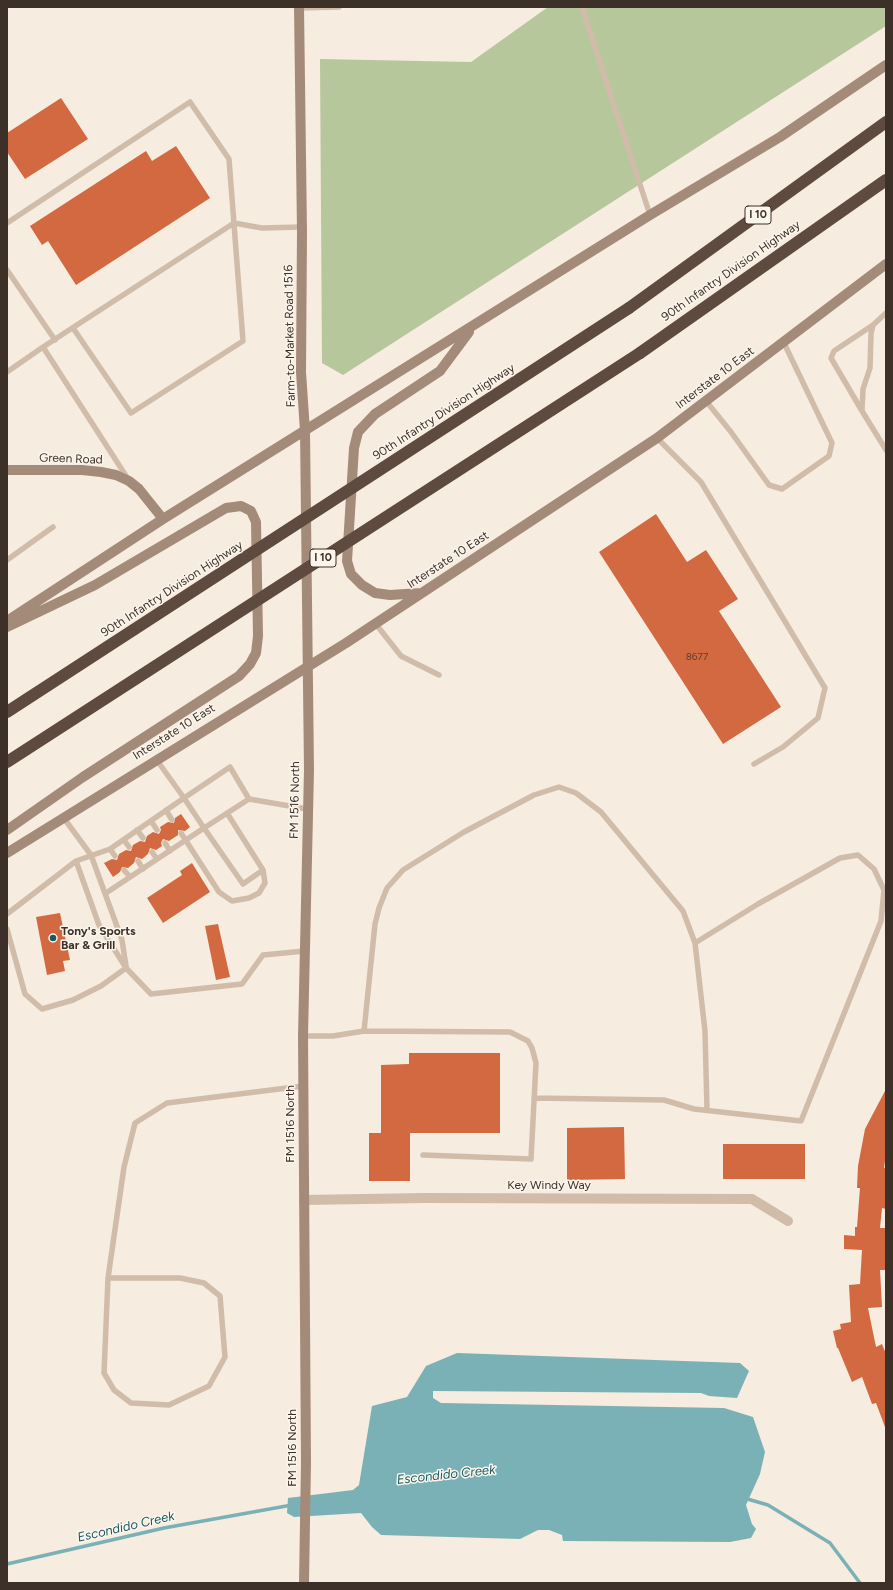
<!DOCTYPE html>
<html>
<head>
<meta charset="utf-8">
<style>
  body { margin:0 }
  #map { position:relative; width:893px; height:1590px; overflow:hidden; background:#f6ecdf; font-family:Figtree,sans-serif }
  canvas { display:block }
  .frame { position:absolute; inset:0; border:8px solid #3c3029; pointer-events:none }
</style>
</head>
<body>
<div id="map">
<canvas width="893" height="1590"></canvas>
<div class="frame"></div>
</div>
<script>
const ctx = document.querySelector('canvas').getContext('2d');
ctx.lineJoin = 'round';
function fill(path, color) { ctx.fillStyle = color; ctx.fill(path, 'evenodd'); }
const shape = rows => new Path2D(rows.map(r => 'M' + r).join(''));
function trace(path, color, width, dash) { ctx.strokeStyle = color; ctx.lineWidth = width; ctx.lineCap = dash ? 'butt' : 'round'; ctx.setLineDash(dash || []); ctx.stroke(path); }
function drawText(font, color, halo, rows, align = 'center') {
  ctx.font = font + ' Figtree,sans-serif'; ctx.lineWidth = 3; ctx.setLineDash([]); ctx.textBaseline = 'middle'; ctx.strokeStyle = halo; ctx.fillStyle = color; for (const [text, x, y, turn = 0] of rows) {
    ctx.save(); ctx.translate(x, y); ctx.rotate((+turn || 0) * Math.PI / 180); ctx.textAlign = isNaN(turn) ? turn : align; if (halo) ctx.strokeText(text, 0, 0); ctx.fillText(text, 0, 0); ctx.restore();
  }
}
const green = shape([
  [548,7,886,7,886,26,343,375,322,363,320,59,471,62]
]);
const water = shape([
  [457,1353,740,1363,749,1371,737,1398,709,1396,701,1393,433,1391,433,1398,441,1403,724,1408,753,1417,765,1452,760,1474,746,1505,752,1524,756,1529,751,1538,730,1542,563,1541,562,1535,549,1530,538,1530,520,1539,381,1535,372,1527,361,1513,294,1517,287,1513,288,1498,353,1490,359,1485,372,1406,407,1397,426,1366]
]);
const stream = shape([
  [744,1498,768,1505,830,1543,860,1583],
  [7,1564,164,1528,292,1505]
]);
const building = shape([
  [61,98,88,139,25,179,7,152,7,133],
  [176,146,210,198,76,285,48,241,42,245,30,226,146,151,152,161],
  [656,514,687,562,706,550,738,599,719,611,781,707,723,744,599,552],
  [181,814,190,827,185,831,178,830,178,835,169,841,163,839,161,843,162,846,156,850,150,848,148,854,142,859,136,857,134,863,128,868,122,867,120,872,113,877,104,863,112,859,117,860,119,854,126,850,131,851,133,845,140,841,145,842,147,836,153,832,159,834,161,830,160,827,168,822,174,823,175,818],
  [192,863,210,892,163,923,147,898,182,875,180,871],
  [60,913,70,960,63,961,65,971,47,975,36,917],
  [218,924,230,977,216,980,205,926],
  [409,1053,500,1053,500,1133,410,1133,410,1181,369,1181,369,1133,381,1133,381,1065,409,1064],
  [886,1089,886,1154,884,1168,886,1168,886,1209,882,1208,880,1228,886,1228,885,1270,880,1270,882,1307,868,1308,876,1347,882,1344,886,1354,885,1427,876,1403,872,1404,862,1377,852,1382,838,1348,837,1348,833,1331,841,1329,840,1324,851,1322,849,1285,860,1284,862,1250,844,1249,844,1235,855,1236,855,1227,857,1227,860,1188,857,1188,858,1166,865,1129],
  [624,1127,625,1179,567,1180,567,1128],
  [723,1144,805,1144,805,1179,723,1179]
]);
const lane = shape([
  [582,7,650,215],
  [299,8,339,7],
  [7,223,190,102,229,159,243,341,131,413,73,328],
  [7,270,55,340],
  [886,313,873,325,871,334,870,368,863,389,862,411,886,450],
  [7,372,43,347],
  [706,401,731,432,769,485,782,489,829,456,832,443,784,343],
  [862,411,831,358,834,351,873,325],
  [657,438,701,482,825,688,818,718,783,747,754,764],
  [128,479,43,347,234,223,262,228,302,227],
  [7,560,53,527],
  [375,623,401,656,439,675],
  [156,759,184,798,230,767,249,799,307,809],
  [166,810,172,820],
  [63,817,91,855,122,940,126,966],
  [151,821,157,830],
  [137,830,143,838],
  [181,833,219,892,232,901,249,898,259,893,265,883,263,870],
  [124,840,129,847],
  [165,843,170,851],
  [110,849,115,856],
  [152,852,157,859],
  [76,861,99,925,126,968,151,994,242,984,263,955,305,951],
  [138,861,143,869],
  [124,870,130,877],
  [106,893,204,828,243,884,263,870,227,813],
  [7,914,76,861,110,849,184,798,204,828,249,799],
  [7,929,25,994,42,1009,73,1000,101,986,126,968],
  [364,1031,375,924,379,908,387,888,403,870,464,832,534,795,559,787,576,793,601,812,683,911,695,943,705,1031,707,1110],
  [303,1036,333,1036,364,1031,510,1032,528,1041,532,1048,536,1063,531,1159,423,1155],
  [534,1098,664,1100,694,1109,801,1121,881,921,884,890,874,869,858,855,840,858,758,904,695,943],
  [108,1278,180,1278,204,1283,220,1296,225,1357,209,1386,169,1405,131,1403,114,1390,104,1373,108,1278,124,1167,135,1123,167,1103,303,1086]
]);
const street = shape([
  [304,1200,424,1198,752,1199,788,1221]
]);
const secondary = shape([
  [299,7,302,232,301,372,305,431,309,770,303,1036,306,1462,304,1583],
  [7,470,82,470,101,472,116,475,129,481,139,489,163,519],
  [421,593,390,595,375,593,362,585,351,574,347,561,354,448,358,432,375,414,440,371,469,332],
  [7,621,163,519,650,215,780,137,886,65],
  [7,627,95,585,226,508,241,506,251,511,256,522,258,636,256,653,250,664,239,676,83,777,7,830],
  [7,853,346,643,657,438,886,264]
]);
const highway = shape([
  [629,308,886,122],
  [640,353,886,180]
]);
const highwayBridge = shape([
  [7,712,629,308],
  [7,762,640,353]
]);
const markers = [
  [53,938,4,"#195b63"]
];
const numberNames = [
  ["8677",697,657]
];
const shields = [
  [758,215,26],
  [323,558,26]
];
const shieldNames = [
  ["I 10",758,215],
  ["I 10",323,558]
];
const streetNames = [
  ["90th Infantry Division Highway",731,271,-35],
  ["Farm-to-Market Road 1516",290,336,-91],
  ["Interstate 10 East",715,378,-37],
  ["90th Infantry Division Highway",444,412,-33],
  ["Green Road",71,459,2],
  ["Interstate 10 East",448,560,-33],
  ["90th Infantry Division Highway",172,589,-33],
  ["Interstate 10 East",174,732,-32],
  ["FM 1516 North",295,800,-89],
  ["FM 1516 North",290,1124,-90],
  ["Key Windy Way",549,1185],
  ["FM 1516 North",292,1448,-90]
];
const poiNames = [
  ["Tony's Sports",61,931],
  ["Bar & Grill",61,945]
];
const waterNames = [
  ["Escondido Creek",446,1475,-6],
  ["Escondido Creek",126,1527,-13]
];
fill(green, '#b7c79c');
fill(water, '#7ab1b6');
trace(stream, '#7ab1b6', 3.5);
fill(building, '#d36940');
trace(lane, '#d0bca9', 5.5);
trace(street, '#d0bca9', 10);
trace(secondary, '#a48b79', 10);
trace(highway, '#5e4a3f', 12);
trace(highwayBridge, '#5e4a3f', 12);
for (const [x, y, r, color] of markers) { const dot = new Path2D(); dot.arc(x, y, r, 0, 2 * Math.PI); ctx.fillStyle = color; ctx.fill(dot); trace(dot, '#fcf5ec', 1.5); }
drawText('10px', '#623e2f', null, numberNames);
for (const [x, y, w] of shields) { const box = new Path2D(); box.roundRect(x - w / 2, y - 9, w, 18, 3); ctx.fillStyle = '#fcf5ec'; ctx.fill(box); trace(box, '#3c3029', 1); }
drawText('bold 11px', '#3c3029', null, shieldNames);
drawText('12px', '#3c3029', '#fcf5ec', streetNames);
drawText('bold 12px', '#3c3029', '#fcf5ec', poiNames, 'left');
drawText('italic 13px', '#195b63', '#fcf5ec', waterNames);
</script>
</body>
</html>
